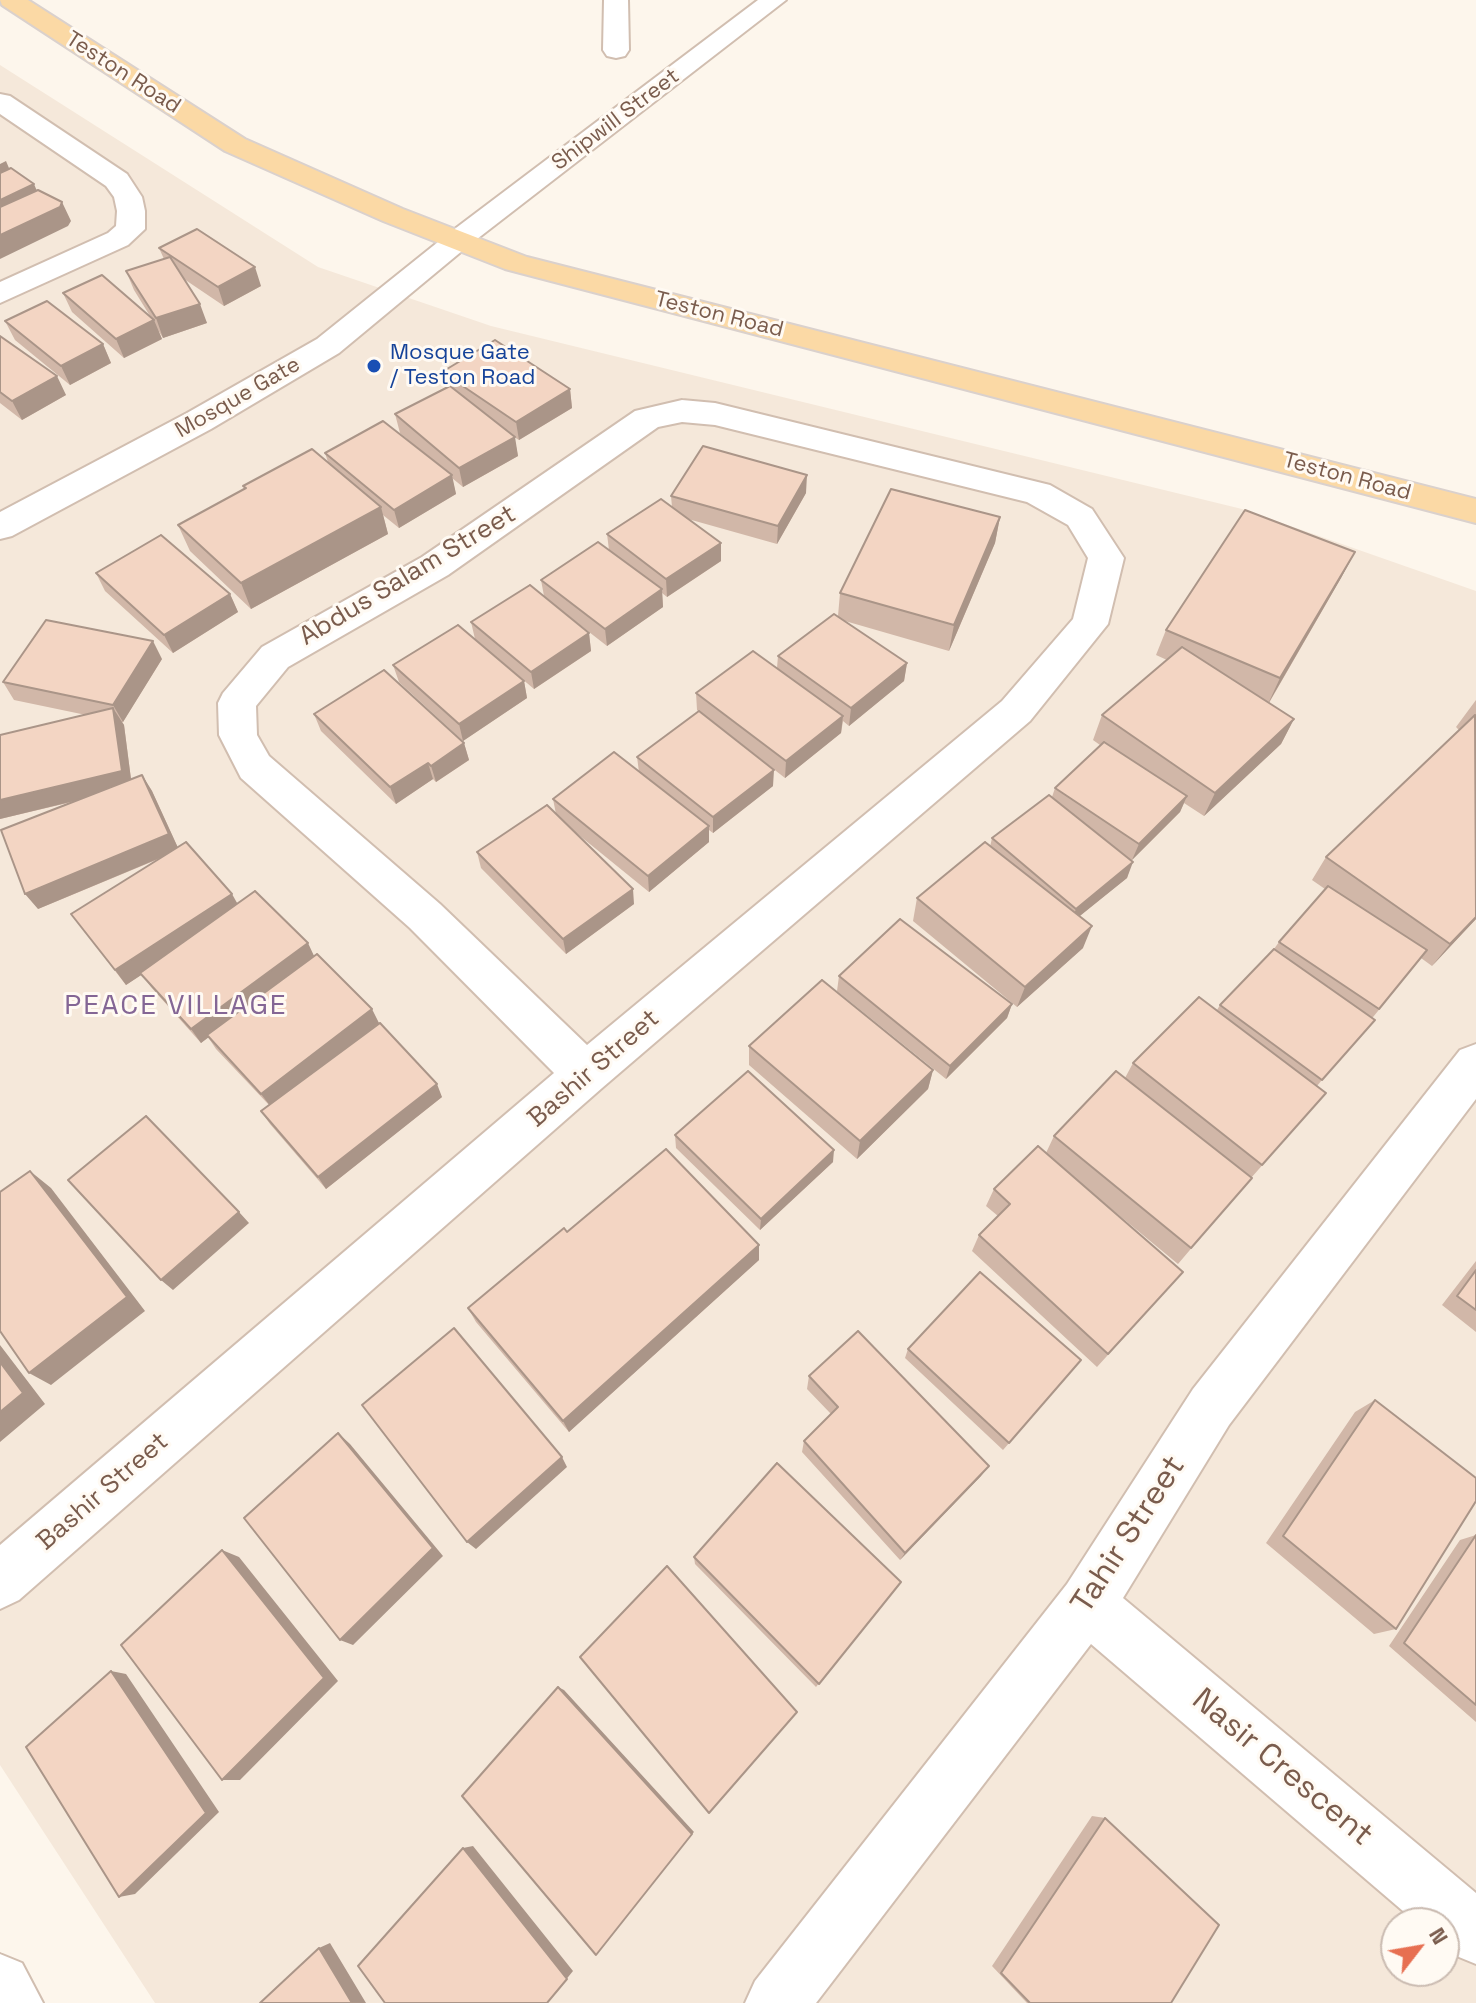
<!DOCTYPE html>
<html>
<head>
<meta charset="utf-8">
<style>
  body { margin:0 }
  #map { position:relative; width:1476px; height:2003px; overflow:hidden; background:#fdf6ec; font-family:"Space Grotesk",sans-serif }
  canvas { display:block }
  .north { position:absolute; left:1380px; top:1907px; width:80px; height:80px; box-sizing:border-box; background:#fffaf3; border:2px solid #cabbb1; border-radius:50%; rotate:59deg; font-size:22px; font-weight:700; line-height:32px; text-align:center; color:#7a5c4d }
  .north::after { content:''; display:block; margin:auto; width:28px; height:36px; background:#e76f51; clip-path:polygon(50% 0,100% 100%,50% 72%,0 100%) }
</style>
</head>
<body>
<div id="map">
<canvas width="1476" height="2003"></canvas>
<div class="north">N</div>
</div>
<script>
const ctx = document.querySelector('canvas').getContext('2d');
ctx.lineJoin = 'round';
function fill(path, color) { ctx.fillStyle = color; ctx.fill(path, 'evenodd'); }
const shape = rows => new Path2D(rows.map(r => 'M' + r).join(''));
function trace(path, color, width, dash) { ctx.strokeStyle = color; ctx.lineWidth = width; ctx.lineCap = dash ? 'butt' : 'round'; ctx.setLineDash(dash || []); ctx.stroke(path); }
function drawText(font, color, halo, rows, align = 'center') {
  ctx.font = font + ' "Space Grotesk",sans-serif'; ctx.lineWidth = 6; ctx.setLineDash([]); ctx.textBaseline = 'middle'; ctx.strokeStyle = halo; ctx.fillStyle = color; for (const [text, x, y, turn = 0] of rows) {
    ctx.save(); ctx.translate(x, y); ctx.rotate((+turn || 0) * Math.PI / 180); ctx.textAlign = isNaN(turn) ? turn : align; if (halo) ctx.strokeText(text, 0, 0); ctx.fillText(text, 0, 0); ctx.restore();
  }
}
const residential = shape([
  [0,65,318,267,491,326,1242,509,1476,591,1476,2003,155,2003,0,1765],
  [1396,1923,1444,1923,1444,1971,1396,1971]
]);
const minor = shape([
  [604,0,628,0,629,50,625,56,616,58,607,56,603,50,604,0],
  [758,0,786,0,468,246,339,353,211,429,12,536,0,539,0,512,187,413,317,339,448,234,758,0],
  [0,94,10,96,127,174,142,197,145,211,145,229,128,245,0,303,0,282,108,233,116,226,117,211,114,197,106,186,0,114,0,94],
  [682,400,715,403,1050,485,1092,509,1124,558,1108,624,1030,721,602,1088,19,1600,0,1609,0,1545,554,1073,410,928,241,778,219,735,218,703,223,693,262,647,422,557,635,411,682,400],
  [682,422,715,425,1027,502,1068,525,1088,558,1073,619,1002,701,587,1045,440,904,269,756,257,735,256,706,288,667,448,575,658,427,682,422],
  [1476,1044,1476,1099,1229,1425,1123,1598,1476,1893,1476,1964,1454,1955,1444,1946,1444,1923,1417,1923,1091,1644,816,2003,745,2003,755,1981,1067,1584,1193,1389,1460,1050,1476,1044],
  [0,1954,22,1963,43,2003,0,2003,0,1954]
]);
const major = shape([
  [0,0,28,0,245,139,403,209,527,257,1476,499,1476,523,505,269,383,221,225,151,2,5,0,0]
]);
const wall = shape([
  [159,248,261,286,224,306,184,279,207,323,163,338,158,330,162,339,124,358,72,312,63,293,150,316,134,290,126,271,164,259],
  [5,321,103,344,111,363,70,385,15,340],
  [0,336,66,395,22,420,0,403],
  [442,372,570,389,572,408,519,440,514,437,518,456,463,487,452,478,456,494,399,528,383,515,388,534,251,609,190,551,178,525,244,489,243,486,328,462,325,453,426,455,400,433,395,414,445,388],
  [806,493,777,544,688,519,721,561,667,597,662,593,663,607,607,646,575,621,589,633,591,651,534,689,475,639,471,622,544,596,541,580,609,550,607,534,672,507,671,496],
  [1000,517,995,543,949,651,845,621,907,663,904,681,849,726,843,721,841,733,785,778,725,731,773,786,713,833,709,830,709,842,649,892,564,823,634,904,566,954,481,868,477,852,556,814,553,799,639,772,637,757,699,712,697,710,696,693,777,668,778,656,838,616,840,593],
  [1355,552,1341,578,1269,703,1294,719,1281,744,1204,816,1184,803,1180,812,1132,860,1127,878,1079,916,1083,948,1017,1007,913,921,917,898,990,847,992,838,1052,797,1055,788,1100,745,1093,740,1102,715,1167,660,1156,655,1166,630],
  [96,573,230,594,238,612,173,653,105,591],
  [162,659,123,722,122,722,124,725,131,779,142,775,152,791,178,848,238,904,314,956,379,1023,352,1044,442,1097,326,1189,270,1124,261,1111,269,1105,216,1049,208,1037,201,1043,151,987,142,974,126,985,71,914,161,858,38,909,76,801,0,819,0,735,86,715,14,700,3,682],
  [393,665,524,681,527,698,463,741,399,682],
  [1476,700,1476,919,1432,966,1421,958,1317,1086,1326,1093,1251,1178,1178,1264,1080,1183,1183,1272,1097,1367,972,1251,979,1235,998,1216,986,1206,994,1189,1046,1153,1054,1136,1125,1078,1133,1063,1217,1010,1220,1005,1274,949,1279,942,1325,889,1312,880,1326,857,1459,730,1456,727],
  [314,714,464,743,469,760,436,782,433,779,396,804,321,731],
  [839,976,1012,1004,1007,1018,946,1079,837,991],
  [749,1046,933,1070,928,1089,857,1159,749,1065],
  [675,1135,833,1162,760,1230,676,1148],
  [567,1232,759,1260,569,1432,476,1322,468,1308],
  [1476,1261,1476,1332,1442,1305],
  [908,1349,1081,1360,1003,1450,905,1358],
  [809,1376,981,1476,900,1560,802,1452,804,1441,831,1414,807,1389],
  [1375,1400,1396,1629,1374,1634,1266,1543,1355,1412],
  [1476,1535,1476,1722,1389,1646,1460,1540],
  [694,1557,901,1582,816,1687,695,1564],
  [1092,1816,1105,1818,1171,2003,1027,2003,992,1966]
]);
const shadedWall = shape([
  [6,161,14,180,0,187,0,164],
  [34,184,42,203,0,223,0,200],
  [62,202,71,221,68,226,0,259,0,235],
  [255,267,261,286,224,306,218,287],
  [200,304,207,323,163,338,156,318],
  [154,320,162,339,124,358,116,339],
  [103,344,111,363,70,385,61,366],
  [57,376,66,395,22,420,12,401],
  [570,389,572,408,519,440,516,422],
  [515,437,518,456,463,487,459,468],
  [452,475,456,494,399,528,394,510],
  [807,475,806,493,777,544,778,526],
  [381,507,388,534,251,609,241,583],
  [1000,517,995,543,949,651,954,625],
  [721,543,721,561,667,597,666,579],
  [1355,552,1341,578,1268,704,1280,678],
  [662,589,663,607,607,646,605,629],
  [230,594,238,612,173,653,164,635],
  [589,633,591,651,534,689,531,672],
  [153,641,162,659,123,722,113,705],
  [907,663,904,681,849,726,851,708],
  [524,681,527,698,463,741,459,724],
  [113,708,124,725,132,787,0,819,0,800],
  [843,716,841,733,785,778,786,761],
  [1294,719,1281,744,1204,816,1215,793],
  [464,743,469,760,436,782,431,766],
  [428,763,433,779,396,804,390,787],
  [774,770,773,786,713,833,713,817],
  [142,775,152,791,179,850,38,909,25,894],
  [1187,796,1180,812,1132,860,1139,844],
  [709,826,709,842,649,892,648,876],
  [1133,862,1127,878,1070,924,1076,909],
  [633,889,634,904,566,954,563,939],
  [232,894,241,910,126,985,115,970],
  [1476,917,1476,919,1432,966,1450,944],
  [1092,926,1083,948,1017,1007,1025,987],
  [308,943,315,958,201,1043,191,1029],
  [1012,1004,1007,1018,946,1079,950,1066],
  [372,1009,379,1023,271,1107,261,1094],
  [933,1070,928,1089,857,1159,860,1141],
  [437,1084,442,1097,326,1189,318,1177],
  [834,1150,833,1162,760,1230,761,1219],
  [30,1171,51,1188,145,1311,51,1385,29,1373],
  [239,1212,249,1223,173,1290,161,1280],
  [759,1245,759,1260,569,1432,563,1421],
  [0,1345,45,1404,0,1442],
  [338,1433,350,1444,443,1556,353,1645,340,1640],
  [562,1457,567,1467,476,1549,467,1542],
  [989,1466,981,1476,900,1560,905,1553],
  [222,1550,239,1557,338,1681,240,1780,222,1780],
  [111,1671,126,1674,219,1812,135,1894,119,1897],
  [558,1687,564,1690,694,1832,692,1834],
  [473,1846,573,1971,547,2003,463,1848],
  [330,1943,366,2003,352,2003,319,1948]
]);
const building = shape([
  [11,168,34,184,0,200,0,173,11,168],
  [38,190,62,202,60,207,0,235,0,207,38,190],
  [197,229,255,267,218,287,159,248,197,229],
  [170,257,200,304,156,318,126,271,170,257],
  [102,275,154,320,116,339,63,293,102,275],
  [47,301,103,344,61,366,5,321,47,301],
  [0,336,57,376,12,401,0,392,0,336],
  [495,340,570,389,516,422,442,372,495,340],
  [450,386,515,437,459,468,395,414,450,386],
  [383,421,452,475,394,510,325,453,383,421],
  [703,446,807,475,778,526,671,496,703,446],
  [312,449,381,507,241,583,178,525,246,488,243,486,312,449],
  [891,489,1000,517,954,625,840,593,891,489],
  [661,499,721,543,666,579,607,534,661,499],
  [1245,510,1355,552,1280,678,1166,630,1245,510],
  [161,535,230,594,164,635,96,573,161,535],
  [598,542,662,589,605,629,541,580,598,542],
  [530,585,589,633,531,672,471,622,530,585],
  [834,614,907,663,851,708,778,656,834,614],
  [46,620,153,641,113,705,3,682,46,620],
  [458,625,524,681,459,724,393,665,458,625],
  [1182,647,1294,719,1215,793,1102,715,1182,647],
  [753,651,843,716,786,761,696,693,753,651],
  [384,670,464,743,431,766,428,763,390,787,314,714,384,670],
  [113,708,122,771,0,800,0,735,113,708],
  [699,711,774,770,713,817,637,757,699,711],
  [1475,715,1476,917,1450,944,1326,857,1475,715],
  [1104,742,1187,796,1139,844,1055,788,1104,742],
  [614,752,709,826,648,876,553,799,614,752],
  [142,775,169,834,25,894,1,830,142,775],
  [1049,795,1133,862,1076,909,992,838,1049,795],
  [547,805,633,889,563,939,477,852,547,805],
  [186,842,232,894,115,970,71,914,186,842],
  [985,842,1092,926,1025,987,917,898,985,842],
  [1328,886,1427,950,1379,1009,1279,942,1328,886],
  [255,891,308,943,191,1029,140,973,255,891],
  [900,919,1012,1004,950,1066,839,976,900,919],
  [1274,949,1375,1020,1322,1080,1220,1005,1274,949],
  [317,954,372,1009,261,1094,207,1035,317,954],
  [822,980,933,1070,860,1141,749,1046,822,980],
  [1199,997,1326,1093,1262,1165,1133,1063,1199,997],
  [380,1023,437,1084,318,1177,261,1111,380,1023],
  [748,1071,834,1150,761,1219,675,1135,748,1071],
  [1116,1071,1252,1178,1191,1248,1054,1136,1116,1071],
  [146,1116,239,1212,161,1280,68,1180,146,1116],
  [1038,1146,1183,1272,1108,1354,979,1235,1010,1204,994,1189,1038,1146],
  [666,1149,759,1245,563,1421,468,1308,564,1228,567,1232,666,1149],
  [30,1171,127,1297,29,1373,0,1331,0,1192,30,1171],
  [1476,1270,1476,1310,1457,1296,1476,1270],
  [980,1272,1081,1360,1009,1443,908,1349,980,1272],
  [454,1328,562,1457,467,1542,362,1405,454,1328],
  [858,1331,989,1466,905,1553,804,1441,838,1407,809,1376,858,1331],
  [0,1362,23,1393,0,1412,0,1362],
  [1375,1400,1476,1478,1476,1501,1396,1629,1283,1536,1375,1400],
  [338,1433,433,1548,340,1640,244,1518,338,1433],
  [777,1463,901,1582,819,1684,694,1557,777,1463],
  [1476,1535,1476,1705,1404,1643,1476,1535],
  [222,1550,324,1678,222,1780,121,1645,222,1550],
  [667,1566,797,1712,709,1813,580,1657,667,1566],
  [111,1671,206,1813,119,1897,26,1747,111,1671],
  [558,1687,692,1834,596,1955,462,1796,558,1687],
  [1105,1818,1219,1925,1171,2003,1030,2003,1001,1973,1105,1818],
  [463,1848,567,1979,547,2003,385,2003,358,1966,463,1848],
  [319,1948,352,2003,260,2003,319,1948]
]);
const markers = [
  [374,366,8,"#1a4fb4"]
];
const farStreetnames = [
  ["Teston Road",123,73,33],
  ["Shipwill Street",616,120,-37],
  ["Teston Road",719,315,14],
  ["Mosque Gate",238,398,-30],
  ["Teston Road",1347,477,15]
];
const farTransitnames = [
  ["Mosque Gate",390,353],
  ["/ Teston Road",390,378]
];
const streetNames = [
  ["Abdus Salam Street",408,576,-31],
  ["Bashir Street",594,1069,-41],
  ["Bashir Street",103,1492,-41]
];
const neighbourhoodNames = [
  ["PEACE VILLAGE",176,1006]
];
const nearStreetnames = [
  ["Tahir Street",1129,1535,-57],
  ["Nasir Crescent",1282,1768,40]
];
fill(residential, '#f5e8da');
trace(minor, '#d1beb0', 4);
trace(major, '#dad1cd', 4);
fill(minor, '#fff');
fill(major, '#fbd9a5');
fill(wall, '#d1b7a8');
fill(shadedWall, '#aa9588');
fill(building, '#f3d5c3');
trace(building, '#aa9588', 2);
for (const [x, y, r, color] of markers) { const dot = new Path2D(); dot.arc(x, y, r, 0, 2 * Math.PI); ctx.fillStyle = color; ctx.fill(dot); trace(dot, '#fffaf3', 3); }
drawText('22px', '#7a5c4d', '#fffaf3', farStreetnames);
drawText('22px', '#164399', '#fffaf3', farTransitnames, 'left');
drawText('26px', '#7a5c4d', '#fffaf3', streetNames);
ctx.letterSpacing = '2px';
drawText('28px', '#846695', '#fffaf3', neighbourhoodNames);
ctx.letterSpacing = '0px';
drawText('32px', '#7a5c4d', '#fffaf3', nearStreetnames);
</script>
</body>
</html>
